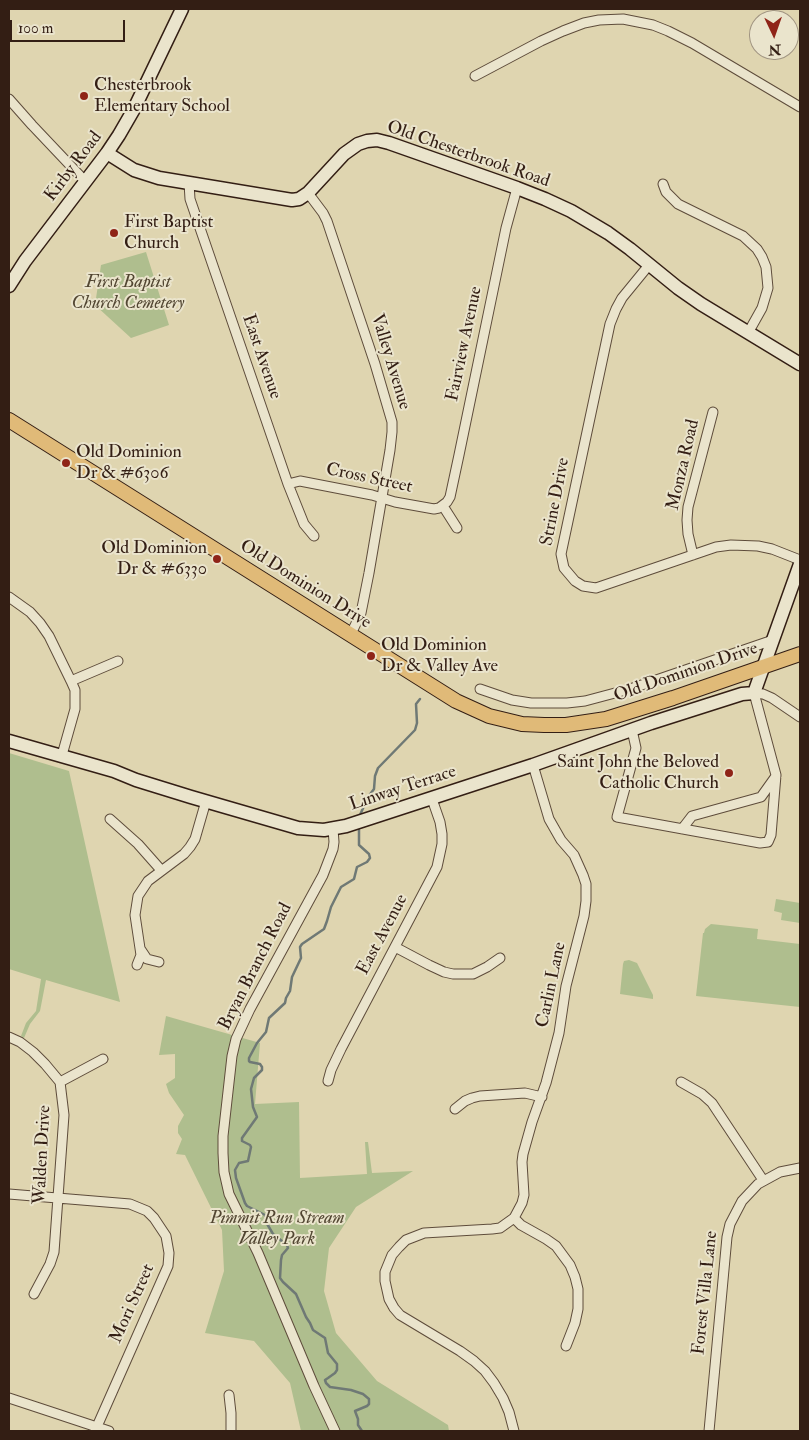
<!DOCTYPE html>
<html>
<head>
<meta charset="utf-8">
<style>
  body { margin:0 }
  #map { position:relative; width:809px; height:1440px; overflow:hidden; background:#dfd5b0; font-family:"IM FELL Double Pica",serif }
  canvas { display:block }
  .frame { position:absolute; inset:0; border:10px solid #331e14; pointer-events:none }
  .north { position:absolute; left:749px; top:10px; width:50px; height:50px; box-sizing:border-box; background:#eae4cc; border:1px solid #a19582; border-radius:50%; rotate:177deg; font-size:14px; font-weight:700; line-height:20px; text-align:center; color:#331e14 }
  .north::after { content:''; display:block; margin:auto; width:18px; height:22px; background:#8f2418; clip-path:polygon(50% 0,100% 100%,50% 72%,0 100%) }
  .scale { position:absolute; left:10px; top:20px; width:115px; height:22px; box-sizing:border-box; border:2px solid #331e14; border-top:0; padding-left:6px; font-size:15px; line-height:18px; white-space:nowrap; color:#331e14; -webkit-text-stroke:4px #eae4cc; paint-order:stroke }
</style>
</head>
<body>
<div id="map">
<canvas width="809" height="1440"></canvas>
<div class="frame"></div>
<div class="north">N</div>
<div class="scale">100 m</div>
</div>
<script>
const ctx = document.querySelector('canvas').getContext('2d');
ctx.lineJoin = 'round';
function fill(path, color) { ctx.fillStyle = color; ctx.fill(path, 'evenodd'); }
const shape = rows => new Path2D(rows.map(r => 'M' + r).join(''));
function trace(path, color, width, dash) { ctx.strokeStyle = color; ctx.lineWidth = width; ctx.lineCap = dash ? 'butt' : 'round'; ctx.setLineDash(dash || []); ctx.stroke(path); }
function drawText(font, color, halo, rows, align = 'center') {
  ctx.font = font + ' "IM FELL Double Pica",serif'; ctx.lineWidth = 4; ctx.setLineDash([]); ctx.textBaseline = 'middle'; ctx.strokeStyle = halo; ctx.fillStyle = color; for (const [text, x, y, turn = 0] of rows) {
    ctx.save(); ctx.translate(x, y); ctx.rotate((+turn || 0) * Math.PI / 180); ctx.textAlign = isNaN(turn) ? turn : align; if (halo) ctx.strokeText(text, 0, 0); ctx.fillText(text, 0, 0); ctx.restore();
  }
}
const green = shape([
  [146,252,169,325,131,338,95,305,101,265],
  [9,753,69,771,120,1002,46,980,40,1011,30,1024,24,1038,21,1036,26,1023,36,1011,41,979,9,969],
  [776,899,800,903,800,923,781,920,782,913,774,911],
  [711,924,758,929,757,939,800,944,800,1007,696,996,703,933,704,933,705,929],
  [629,960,637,963,653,995,653,999,620,994,623,964,624,961],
  [166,1016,260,1043,255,1104,299,1102,300,1178,367,1174,365,1142,368,1142,372,1173,413,1171,356,1207,329,1248,324,1291,336,1333,377,1381,448,1425,449,1431,301,1431,290,1383,254,1341,205,1333,224,1271,222,1230,185,1155,176,1154,182,1139,178,1133,178,1126,184,1115,169,1093,166,1084,175,1078,175,1054,159,1055]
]);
const stream = shape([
  [360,815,368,797,374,789,375,776,378,768,415,730,417,723,416,704,420,699],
  [359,830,359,845,369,854,370,858,367,862,357,867,354,879,341,887,331,907,327,921,324,929,302,944,300,947,301,958,292,977,290,991,286,998,285,1003,269,1018,266,1032,257,1043,249,1058,249,1061,250,1062,260,1064,262,1067,262,1070,254,1078,251,1089,253,1107,257,1117,242,1138,242,1141,250,1145,251,1147,248,1161,239,1163,235,1170,236,1178,245,1203,247,1206,265,1215,266,1222,273,1234,287,1245,288,1248,282,1255,281,1260,280,1278,283,1282,296,1294,306,1317,310,1323,313,1330,325,1338,328,1353,337,1364,337,1370,335,1373,328,1378,325,1380,326,1383,330,1387,351,1390,363,1394,369,1399,369,1404,367,1406,355,1411,358,1419,358,1425,362,1431]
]);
const street = shape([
  [475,76,541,41,563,31,584,23,599,20,623,19,653,25,668,31,692,43,800,107],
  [9,99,32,125,85,181],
  [189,183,190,199,288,484,304,524,314,536],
  [663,184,666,192,678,204,743,236,757,249,762,257,766,267,768,288,762,308,748,333],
  [308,193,323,213,327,221,375,364,392,422,392,432,390,450,369,573,361,613,350,636],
  [649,265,622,298,616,309,610,324,561,554,564,568,575,581,583,586,596,588,716,547,731,545,758,546,772,549,800,560],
  [288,484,300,481,372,495,395,502,434,509,439,508,447,502,450,497,459,455,506,228,517,188],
  [443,506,457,528],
  [693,555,688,534,687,520,688,507,713,412],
  [9,597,30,612,40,623,49,636,71,681,75,690,75,709,62,755],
  [71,681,118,661],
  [480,689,512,700,531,703,567,703,585,701,630,689,773,640],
  [632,730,636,748,617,817,760,843,768,842,771,835,776,775,754,693,763,694,772,698,800,717],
  [110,819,138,844,161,870],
  [333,829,334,842,333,849,323,875,250,1009,236,1039,232,1056,223,1136,223,1153,224,1172,229,1194,258,1253,314,1386,335,1431],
  [682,829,692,816,761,797,776,776],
  [395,947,429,965,444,972,453,974,473,974,487,967,500,958],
  [141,950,147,959,159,962],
  [137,965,141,955,135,915,138,896,148,881,184,854,190,847,195,839,206,801],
  [9,1037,20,1042,33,1052,45,1064,60,1082,64,1115,54,1252,50,1264,34,1294],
  [328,1081,331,1070,341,1049,437,867,442,844,442,834,440,822,432,799],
  [60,1082,103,1059],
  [681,1082,702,1094,712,1103,763,1180],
  [455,1109,465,1101,472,1098,480,1096,525,1093,542,1097],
  [9,1194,130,1204,147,1211,154,1218,166,1236,169,1253,168,1266,95,1431],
  [514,1218,521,1225,546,1239,556,1246,570,1265,575,1277,578,1289,578,1309,575,1323,566,1346],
  [229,1395,231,1413,231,1431],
  [9,1398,109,1431],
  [514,1431,509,1412,503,1398,494,1383,485,1371,474,1361,460,1351,400,1315,394,1308,389,1299,385,1281,385,1272,392,1255,399,1247,406,1240,424,1233,492,1229,500,1228,514,1218,522,1203,524,1195,522,1162,523,1154,532,1122,546,1083,559,1033,566,986,584,916,586,901,586,884,583,875,574,855,561,840,549,819,533,765],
  [709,1431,727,1237,730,1224,742,1201,758,1184,780,1172,800,1168]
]);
const secondary = shape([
  [107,153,134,170,159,178,292,200,299,199,308,193,344,154,358,144,367,141,377,140,389,143,517,188,545,199,571,211,608,233,630,249,678,288,701,304,800,364],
  [9,286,25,261,107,153,119,135,134,109,182,9],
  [9,741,114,771,136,780,191,797,298,828,324,830,346,826,533,765,651,723,742,694,754,693,800,564]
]);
const primary = shape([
  [9,420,456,701,489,716,522,724,544,725,566,725,606,719,673,698,800,654]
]);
const markers = [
  [84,96,5,"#8f2418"],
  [114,233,5,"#8f2418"],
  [66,463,5,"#8f2418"],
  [217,559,5,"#8f2418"],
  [371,656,5,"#8f2418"],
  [729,773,5,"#8f2418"]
];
const poiNames = [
  ["Chesterbrook",94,86],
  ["Elementary School",94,107],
  ["First Baptist",124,223],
  ["Church",124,244],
  ["Old Dominion",76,453],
  ["Dr & #6306",76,474],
  ["Old Dominion",207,549,"right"],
  ["Dr & #6330",207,570,"right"],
  ["Old Dominion",381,646],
  ["Dr & Valley Ave",381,667],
  ["Saint John the Beloved",719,763,"right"],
  ["Catholic Church",719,784,"right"]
];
const streetNames = [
  ["Old Chesterbrook Road",468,155,19],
  ["Kirby Road",74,167,-53],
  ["Fairview Avenue",465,344,-78],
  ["East Avenue",261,357,71],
  ["Valley Avenue",390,362,73],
  ["Monza Road",684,465,-77],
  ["Cross Street",369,479,12],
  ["Strine Drive",556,502,-79],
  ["Old Dominion Drive",305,585,32],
  ["Old Dominion Drive",686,673,-19],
  ["Linway Terrace",403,789,-18],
  ["East Avenue",383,935,-62],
  ["Bryan Branch Road",256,967,-63],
  ["Carlin Lane",552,985,-78],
  ["Walden Drive",43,1155,-87],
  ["Forest Villa Lane",706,1293,-84],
  ["Mori Street",133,1304,-66]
];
const parkNames = [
  ["First Baptist",128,283],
  ["Church Cemetery",128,304],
  ["Pimmit Run Stream",277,1219],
  ["Valley Park",277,1240]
];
fill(green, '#afbe8e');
trace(stream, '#6f7975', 2.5);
trace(street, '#5e4c3b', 11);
trace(secondary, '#331e14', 15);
trace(primary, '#331e14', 16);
trace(street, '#eae4cc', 9);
trace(secondary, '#eae4cc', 12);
trace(primary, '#e0ba78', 14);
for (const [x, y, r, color] of markers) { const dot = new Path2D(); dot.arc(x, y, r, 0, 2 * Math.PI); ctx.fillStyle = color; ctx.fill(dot); trace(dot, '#eae4cc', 2); }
drawText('18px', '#331e14', '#eae4cc', poiNames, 'left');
drawText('18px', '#331e14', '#eae4cc', streetNames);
drawText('italic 18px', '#524632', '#eae4cc', parkNames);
</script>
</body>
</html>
